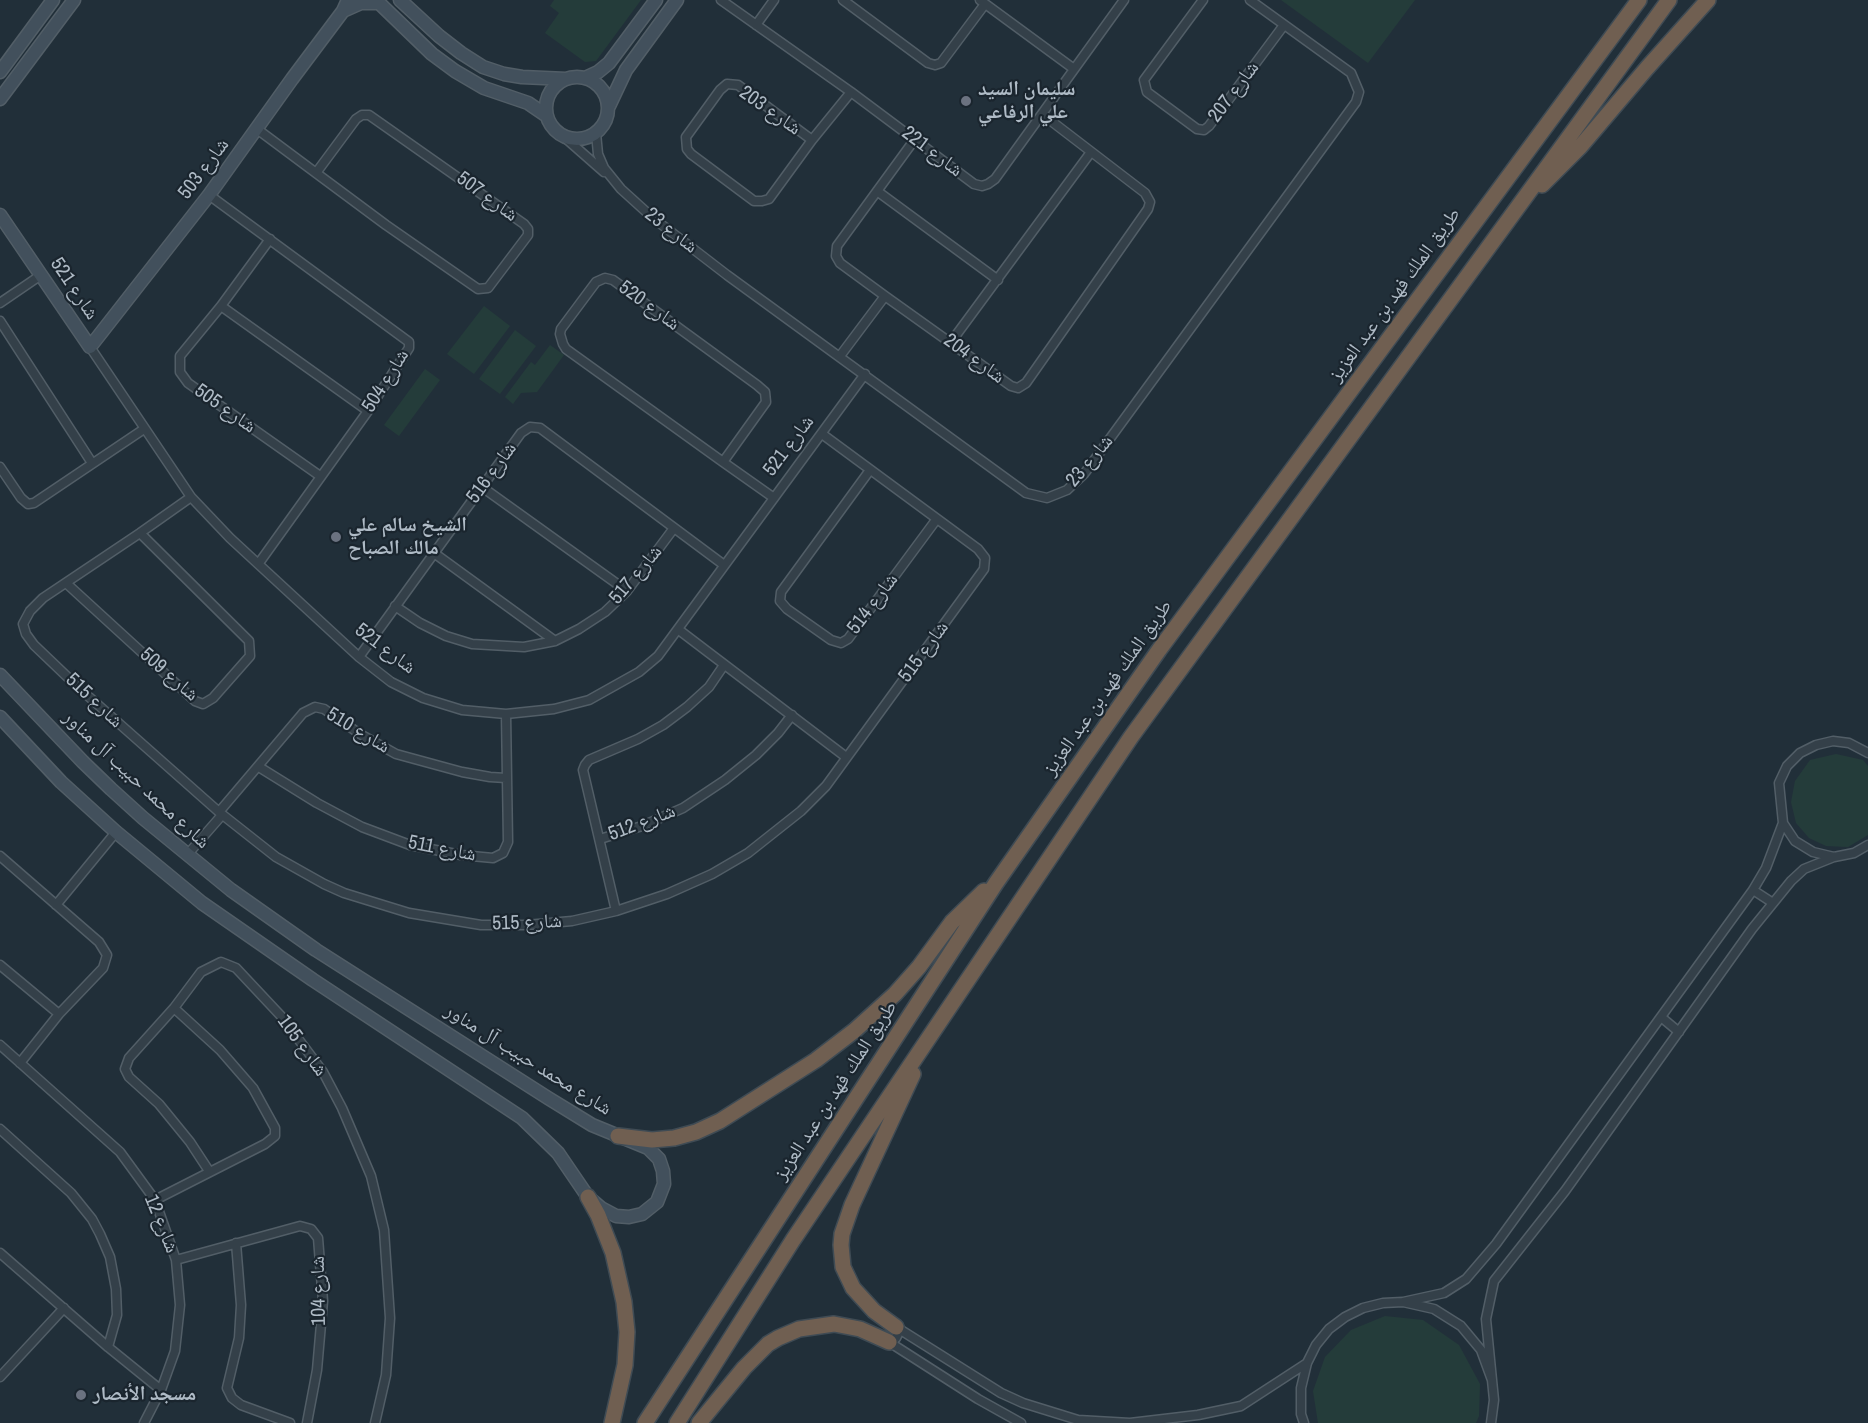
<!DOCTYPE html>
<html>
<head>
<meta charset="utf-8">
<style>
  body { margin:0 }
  canvas { display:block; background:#212f39 }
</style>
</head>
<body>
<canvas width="1868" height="1423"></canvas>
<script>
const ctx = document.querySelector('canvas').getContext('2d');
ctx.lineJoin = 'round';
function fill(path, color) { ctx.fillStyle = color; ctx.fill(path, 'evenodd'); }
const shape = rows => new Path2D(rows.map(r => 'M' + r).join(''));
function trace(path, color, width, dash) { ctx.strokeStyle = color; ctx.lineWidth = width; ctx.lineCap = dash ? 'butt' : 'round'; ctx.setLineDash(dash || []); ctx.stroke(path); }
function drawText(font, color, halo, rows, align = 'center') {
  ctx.font = font + ' "Archivo Narrow","Noto Naskh Arabic",sans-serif'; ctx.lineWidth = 4.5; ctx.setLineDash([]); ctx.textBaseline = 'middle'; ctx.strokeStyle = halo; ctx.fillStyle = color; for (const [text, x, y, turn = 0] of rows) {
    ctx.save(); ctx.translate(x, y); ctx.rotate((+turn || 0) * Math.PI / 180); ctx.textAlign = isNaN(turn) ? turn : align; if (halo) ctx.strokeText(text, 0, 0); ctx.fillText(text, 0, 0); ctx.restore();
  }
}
const green = shape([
  [554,0,641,0,596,61,585,62,545,33,559,13,550,6],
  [1281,0,1415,0,1368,63],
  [484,306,510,326,474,374,447,354],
  [515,330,536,346,500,394,479,379],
  [550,345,564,355,537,392,521,393,513,404,505,397,531,362,535,365],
  [425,369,440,380,399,436,384,425],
  [1836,754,1863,760,1868,766,1868,835,1848,847,1826,846,1809,838,1796,823,1791,802,1795,781,1810,760],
  [1385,1316,1423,1320,1459,1345,1480,1384,1479,1416,1476,1423,1318,1423,1313,1391,1325,1357,1351,1330]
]);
const street = shape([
  [721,0,851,92,974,184,982,186,988,184,995,179,1124,0],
  [843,0,928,63,935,65,941,63,985,4],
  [980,0,1074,69],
  [1203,0,1144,80,1147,92,1197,129,1204,130,1209,126,1284,25],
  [756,25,774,0],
  [257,129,316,173,386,225,478,289,488,288,528,235,528,229,524,224,369,115,362,115,356,119,316,173],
  [596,133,598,154,604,168,621,189,653,218,727,275,1026,493,1047,498,1067,490,1084,474,1356,102,1359,92,1351,73,1250,0],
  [563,136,604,172],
  [915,139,837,246,836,256,840,263,885,296,1011,386,1018,388,1026,383,1148,209,1150,202,1145,193,1042,114],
  [812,140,769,199,762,201,754,201,691,154,687,149,686,137,720,90,727,84,738,85,812,140,851,92],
  [877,191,998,280],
  [209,195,409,342,409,348,368,411,259,563],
  [270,239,221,306,180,356,180,372,188,383,320,476],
  [0,303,41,275],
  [221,306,368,411],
  [0,321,92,463],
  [951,342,1091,152],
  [90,347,191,497,230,538,359,657,391,682,423,698,462,710,506,714,554,709,589,700,639,672,658,656,865,374],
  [840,356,885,296],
  [723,462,566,349,563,344,560,334,561,329,596,282,605,278,613,280,757,385,765,392,766,402,723,462,774,498],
  [0,467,21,498,28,504,34,503,144,429],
  [870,470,781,592,780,601,787,609,831,640,841,643,848,639,936,520],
  [482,487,627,591],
  [191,497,140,533,43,598,30,611,23,624,26,634,34,645,79,688,219,812,276,857,324,884,344,893,409,913,481,925,527,925,572,921,616,911,667,894,712,874,748,853,801,811,826,786,984,569,985,558,978,549,822,434],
  [434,553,555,641],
  [66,583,195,701,203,704,213,698,250,656,249,641,140,533],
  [395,606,420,623,446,636,472,644,524,647,555,641,579,629,605,612,627,591,674,528],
  [679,630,846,757],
  [359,657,521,433,530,427,540,428,724,565],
  [1868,753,1849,743,1833,741,1816,745,1800,753,1787,766,1779,783,1783,823,1795,841,1813,852,1834,857,1854,853,1868,845],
  [259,767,317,803,362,827,410,845,461,855,493,858,503,853,508,842,506,714],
  [219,812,303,713,315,707,324,709,360,734,396,754,462,772,490,777,506,778],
  [600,839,642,826,683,808,725,780,756,755,778,733,792,715],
  [187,855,222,815],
  [0,856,99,942,107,955,103,968,59,1014,20,1063],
  [1753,890,1773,903],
  [56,905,116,832],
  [616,911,583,770,585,765,589,760,638,739,663,725,687,707,709,687,724,665],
  [0,965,59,1014],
  [1661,1017,1679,1032],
  [0,1045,120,1152,155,1200,176,1260,180,1305,175,1351,161,1390,144,1423],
  [0,1129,71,1193,92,1219,100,1234,110,1257,116,1289,117,1315,108,1347],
  [209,1171,190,1142,159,1104,129,1077,125,1069,129,1058,174,1008,201,972,221,962,236,968,281,1016,323,1072,342,1108,371,1176,384,1230,390,1318,386,1375,375,1423],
  [155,1200,265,1144,275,1136,275,1128,253,1088,220,1050,174,1008],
  [236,1243,241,1305,239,1338,227,1388,232,1398,241,1405,290,1423],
  [0,1253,108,1347,161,1390],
  [176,1260,300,1226,311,1229,318,1238,323,1301,317,1370,307,1423],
  [1403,1302,1444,1293,1466,1279,1496,1244,1753,890,1766,868,1783,823],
  [896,1327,1001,1393,1023,1403,1078,1420,1130,1423,1198,1415,1241,1406,1307,1363],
  [896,1327,898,1334,896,1338,889,1342,978,1399,1021,1423],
  [0,1377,64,1308],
  [1492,1380,1486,1319,1494,1281,1565,1191,1752,929,1791,881,1804,869,1834,857],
  [1304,1423,1301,1414,1301,1388,1307,1363,1316,1345,1329,1329,1345,1317,1363,1308,1383,1303,1403,1302,1434,1309,1461,1326,1481,1350,1492,1380,1494,1400,1491,1423]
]);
const secondary = shape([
  [376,0,432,54,455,71,484,88,528,103,547,116],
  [400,0,439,36,461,53,483,67,504,74,522,77,566,79],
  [343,11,361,3,379,3],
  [0,72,53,0],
  '546 108a31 31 0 1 1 62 0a31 31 0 1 1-62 0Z',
  [585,78,598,72,609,63,656,0],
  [0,99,74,0],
  [609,106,626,70,677,0],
  [0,215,90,347,209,195,292,79,343,11,348,0],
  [0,675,83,762,111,789,143,818,231,890,316,950,548,1098,592,1125,648,1148,659,1159,663,1171,664,1184,657,1202,642,1214,629,1217,616,1216,601,1208,588,1197,558,1153,522,1118,313,980,202,903,116,832,61,782,0,717]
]);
const highway = shape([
  [1542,185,1580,147,1647,68,1708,0],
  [618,1136,652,1140,674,1138,696,1132,720,1121,816,1060,854,1031,895,994,919,967,952,922,984,891],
  [588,1197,598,1215,613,1253,624,1302,627,1332,625,1365,612,1423],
  [896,1327,874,1311,853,1288,843,1267,841,1245,842,1234,852,1205,913,1074],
  [645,1423,996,883,1159,650,1639,0],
  [677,1423,793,1240,1131,737,1669,0],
  [699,1423,744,1368,768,1344,778,1338,799,1329,834,1324,860,1329,889,1342]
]);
const markers = [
  [966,101,6,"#6b7280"],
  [336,537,6,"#6b7280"],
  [81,1395,6,"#6b7280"]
];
const poiNames = [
  ["سليمان السيد",978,90],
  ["علي الرفاعي",978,113],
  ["الشيخ سالم علي",348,526],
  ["مالك الصباح",348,549],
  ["مسجد الأنصار",93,1395]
];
const streetNames = [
  ["شارع 207",1234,92,-53],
  ["شارع 203",770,111,35],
  ["شارع 221",932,152,37],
  ["شارع 503",204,169,-53],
  ["شارع 507",487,197,36],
  ["شارع 23",671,231,38],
  ["شارع 521",74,289,56],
  ["طريق الملك فهد بن عبد العزيز",1395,295,-54],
  ["شارع 520",649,306,36],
  ["شارع 204",974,359,36],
  ["شارع 504",386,381,-58],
  ["شارع 505",225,409,35],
  ["شارع 521",789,446,-53],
  ["شارع 23",1090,461,-50],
  ["شارع 516",492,473,-54],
  ["شارع 517",636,575,-50],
  ["شارع 514",873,604,-53],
  ["شارع 521",385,649,37],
  ["شارع 515",924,652,-54],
  ["شارع 509",169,675,41],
  ["طريق الملك فهد بن عبد العزيز",1108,688,-55],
  ["شارع 515",94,701,43],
  ["شارع 510",358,731,31],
  ["شارع محمد حبيب آل مناور",136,780,43],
  ["شارع 512",642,823,-21],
  ["شارع 511",442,849,11],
  ["شارع 515",527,923,-2],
  ["شارع 105",302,1046,54],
  ["شارع محمد حبيب آل مناور",528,1060,32],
  ["طريق الملك فهد بن عبد العزيز",836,1091,-57],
  ["شارع 12",161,1224,68],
  ["شارع 104",319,1291,-91]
];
fill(green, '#243c3a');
trace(street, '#525e67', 11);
trace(secondary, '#525e67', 15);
trace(highway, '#3f4b54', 18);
trace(street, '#344049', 8);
trace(secondary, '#42505c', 12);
trace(highway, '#705f51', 15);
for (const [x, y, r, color] of markers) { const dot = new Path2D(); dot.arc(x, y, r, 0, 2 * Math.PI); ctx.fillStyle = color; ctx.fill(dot); trace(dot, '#1a252e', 2); }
drawText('bold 20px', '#afbbc6', '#1a252e', poiNames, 'left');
drawText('20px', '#afbbc6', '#1a252e', streetNames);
</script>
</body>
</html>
